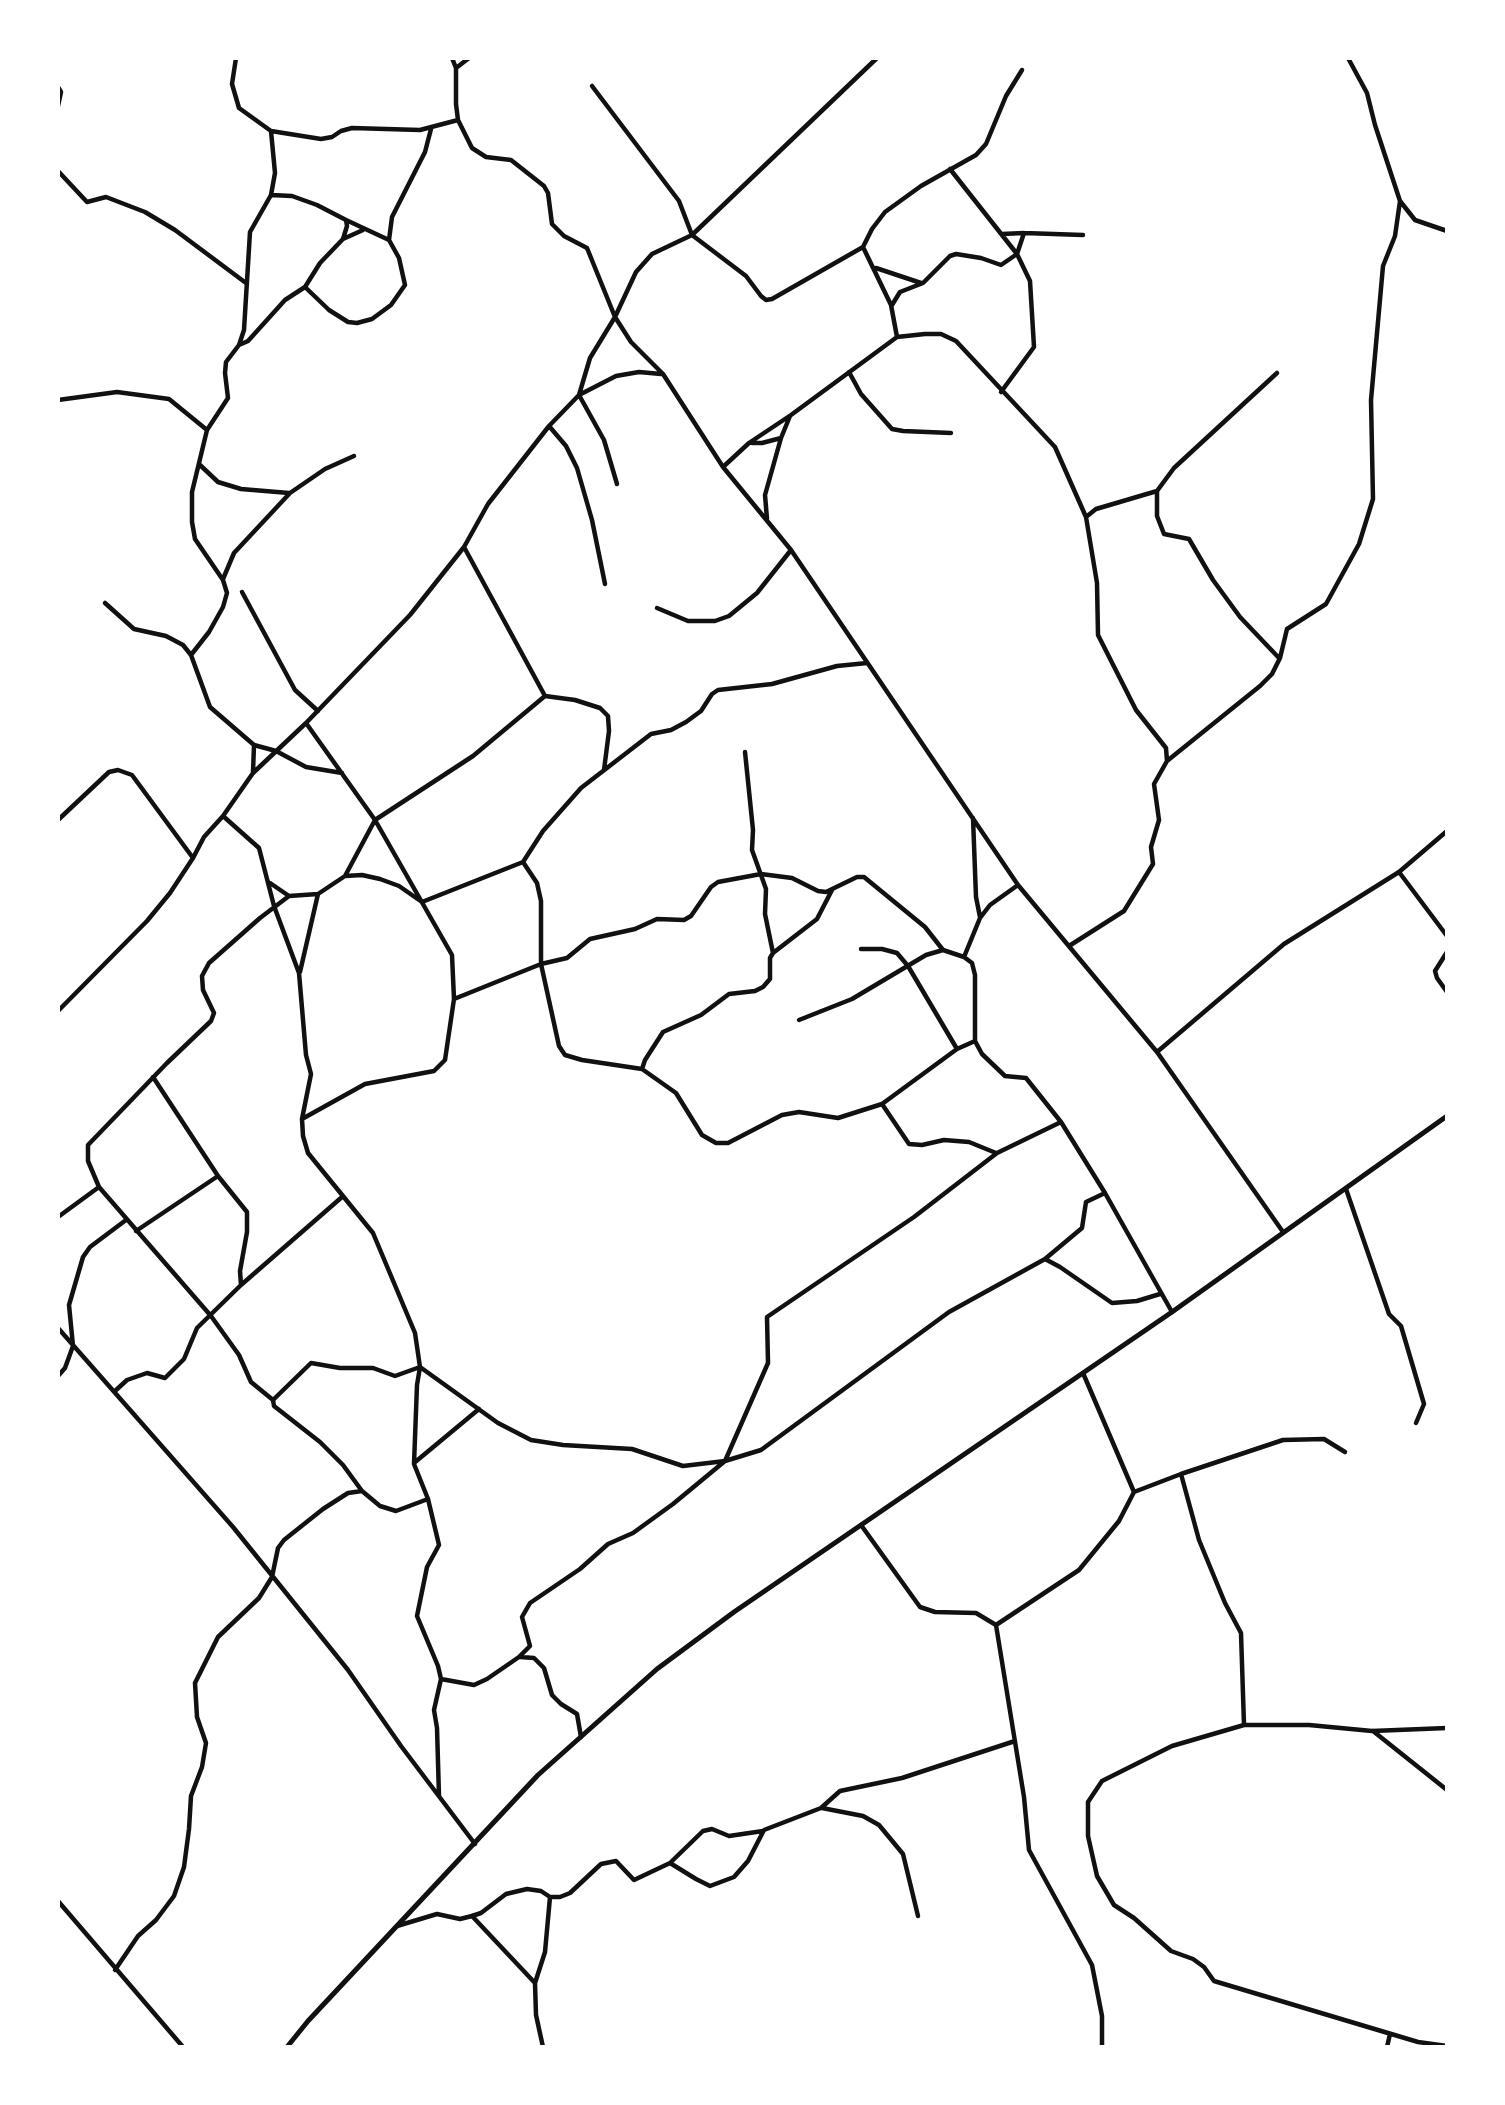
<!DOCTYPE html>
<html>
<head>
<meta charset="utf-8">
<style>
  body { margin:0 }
  #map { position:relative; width:1505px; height:2105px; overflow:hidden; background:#fff; font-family:Raleway,sans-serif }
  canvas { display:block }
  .frame { position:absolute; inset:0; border:60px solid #fff; pointer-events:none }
</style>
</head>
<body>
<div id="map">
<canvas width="1505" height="2105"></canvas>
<div class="frame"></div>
</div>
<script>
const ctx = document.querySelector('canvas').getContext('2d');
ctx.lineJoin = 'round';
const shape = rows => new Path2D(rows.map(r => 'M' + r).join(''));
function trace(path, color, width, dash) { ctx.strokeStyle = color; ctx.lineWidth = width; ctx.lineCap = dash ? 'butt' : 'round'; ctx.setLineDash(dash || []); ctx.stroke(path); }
const minor = shape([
  [452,58,456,68],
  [469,58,456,68,456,104,458,120,472,148,486,157,511,160,544,186,548,193,552,224,564,236,587,248,615,317,631,342,663,374,723,467,791,550,1018,885,1157,1052,1283,1232],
  [1348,58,1367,93,1375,125,1400,201,1415,220,1447,231],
  [592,86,679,201,692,235,746,276,761,296,766,300,772,299,863,247,891,305,897,337],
  [58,87,61,92,58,106],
  [271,131,321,139,332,137,341,131,352,128,420,130,458,120],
  [950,169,1017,254,1030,281,1034,347,1001,392],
  [58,171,87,202,106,197,145,212,175,230,246,283],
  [346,220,389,240],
  [1002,234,1024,233],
  [343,239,363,230],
  [863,247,872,229,885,212,921,186,976,155,986,144,1006,96,1022,70],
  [876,268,921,283],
  [305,287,329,310,348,322,357,323,372,319,391,305,405,285,399,258,389,240,392,217,425,152,431,129],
  [892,305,900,292,923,283,950,256,956,254,981,258,1001,265,1017,254,1024,233,1083,235],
  [239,345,248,341,285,300,305,287,320,263,343,239,347,226,346,220,317,205,292,196,271,195],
  [849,372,861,394,892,429,903,431,951,433],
  [58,400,117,392,169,399,207,430],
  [549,426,566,446,577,468,592,520,605,584],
  [752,443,762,443,781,438],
  [200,465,218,482,241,489,289,493],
  [723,467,749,443,791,415,897,337,925,334,941,334,956,341,1055,447,1086,517,1097,583,1098,635,1136,710,1166,748,1167,761,1154,784,1159,820,1151,847,1153,864,1124,911,1069,946],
  [617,484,604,440,579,395,616,376,639,372,661,374],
  [1157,491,1157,516,1164,534,1189,539,1213,580,1240,617,1279,658],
  [1086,517,1096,509,1157,491,1174,468,1277,373],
  [767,519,765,495,781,438,790,416],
  [464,547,545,696],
  [223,579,234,553,290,493,325,469,354,456],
  [242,592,295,690,318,711],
  [105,603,134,629,166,636,183,645,191,655,210,707,254,745,253,772],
  [657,608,688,621,715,621,729,616,757,593,791,550],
  [191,655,209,632,223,607,227,593,223,580,195,539,192,522,192,492,207,430,228,398,225,373,226,362,239,345,244,330,250,232,271,195,275,173,271,131,239,108,232,84,236,58],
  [254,745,276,751,306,767,342,773],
  [745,752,753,830,752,850,766,889,765,914,773,953],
  [1167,761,1260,686,1272,674,1280,658,1287,629,1326,604,1359,544,1373,499,1371,400,1383,266,1395,236,1400,201],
  [223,816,259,848,274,906,299,973,306,1055,311,1074,302,1119,303,1136,308,1153,373,1233,415,1333,420,1367,417,1385,414,1464,428,1499,439,1545,427,1567,417,1616,438,1666,441,1679,434,1710,437,1728,439,1796],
  [973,818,976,897,980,917],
  [58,820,109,772,118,770,132,775,193,858],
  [1399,872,1447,936],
  [345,876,362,875,380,879,399,886,422,902,523,862],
  [270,883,289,896,318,894],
  [1018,885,990,905,980,918,964,957,972,963,975,975,975,1041,982,1054,1005,1076,1026,1078,1061,1122,1105,1193,1172,1312],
  [289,896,260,918,209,963,202,976,203,990,214,1013,211,1021,167,1063,88,1145,88,1161,99,1187,211,1316,239,1355,251,1382,273,1400,274,1406,320,1442,343,1465,362,1491],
  [861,949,882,949,897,953,908,966,957,1049,882,1104,838,1118,799,1112,782,1115,728,1143,716,1143,702,1135,676,1093,642,1069,582,1060,565,1055,559,1046,541,964,541,901,537,883,523,862,543,831,581,788,651,734,671,730,686,722,701,711,712,694,718,690,772,684,837,666,867,663],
  [1447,952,1435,971,1437,978,1447,992],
  [300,972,318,894,345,876,375,820,473,756,545,696,575,700,600,708,608,716,609,731,604,770],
  [454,999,541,964,567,958,590,939,635,929,657,919,684,920,691,916,711,887,718,882,761,874,792,878,818,891,826,892,857,877,864,877,925,927,943,950],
  [58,1011,147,921,170,893,193,858,204,837,223,816,253,773,306,723,410,615,464,547,488,504,549,426,579,395,590,358,615,317,636,272,652,254,692,235,877,58],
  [799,1020,852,999,926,955,943,950,964,957],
  [957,1049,975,1041],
  [1157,1052,1284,944,1399,872,1447,831],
  [642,1069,645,1060,663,1032,701,1015,729,994,755,991,763,987,770,979,770,958,773,953,817,919,832,890],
  [153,1077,218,1176],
  [882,1104,909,1144,922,1145,944,1140,969,1142,996,1153],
  [302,1119,365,1084,434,1071,445,1060,454,999,452,955,375,820,306,723],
  [1346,1189,1389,1314,1401,1326,1424,1404,1416,1423],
  [58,1217,99,1187],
  [136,1231,218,1176,247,1212,247,1232,240,1271,241,1285],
  [1045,1259,1060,1267,1112,1303,1137,1301,1160,1294],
  [58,1328,233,1527,348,1670,401,1746,475,1844],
  [1083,1373,1134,1492],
  [58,1376,65,1368,73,1346,69,1305,83,1257,90,1247,126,1220],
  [115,1391,127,1380,147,1373,165,1378,184,1359,197,1328,241,1285,342,1197],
  [273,1400,311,1363,340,1368,373,1368,395,1376,420,1367,498,1423,531,1440,563,1445,632,1449,683,1466,725,1461,761,1450,949,1312,1045,1259,1082,1228,1086,1202,1105,1193],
  [414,1463,479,1409],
  [1181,1474,1283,1440,1324,1439,1345,1452],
  [861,1525,920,1607,935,1612,976,1613,996,1625,1024,1797,1029,1850,1092,1965,1102,2016,1102,2047],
  [996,1625,1079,1570,1119,1521,1134,1492,1181,1474,1199,1540,1225,1603,1241,1633,1244,1725],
  [520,1657,534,1658,544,1668,552,1695,561,1704,577,1714,581,1737],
  [441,1679,474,1685,487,1679,519,1657,530,1646,522,1617,530,1603,580,1569,608,1544,633,1533,673,1504,725,1461,768,1363,767,1317,914,1217,997,1153,1061,1122],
  [1447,1728,1372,1731,1309,1725,1244,1725,1172,1746,1102,1781,1088,1802,1088,1836,1097,1876,1114,1905,1134,1918,1171,1951,1193,1959,1204,1967,1214,1981,1418,2042,1447,2046],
  [1373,1731,1447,1790],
  [822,1808,863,1816,879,1825,903,1854,918,1916],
  [670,1863,703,1831,712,1829,729,1836,763,1831],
  [58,1901,183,2047],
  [472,1916,535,1983],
  [397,1926,437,1914,460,1919,472,1916,481,1913,506,1894,527,1889,541,1891,550,1897,560,1897,570,1893,601,1864,616,1861,634,1880,670,1863,696,1879,710,1886,734,1877,748,1861,764,1830,821,1808,840,1791,902,1778,1015,1741],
  [115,1970,138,1936,156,1920,174,1896,184,1867,189,1829,191,1796,202,1767,206,1743,197,1717,195,1683,218,1637,259,1598,272,1577,278,1548,284,1540,323,1509,348,1493,362,1491,380,1506,396,1511,428,1499],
  [543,2047,536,2015,535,1983,545,1952,550,1897],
  [1387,2047,1390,2034]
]);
const tertiary = shape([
  [287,2047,308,2021,538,1775,657,1669,734,1612,1172,1312,1447,1116]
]);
trace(minor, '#111', 4.5);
trace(tertiary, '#111', 5);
</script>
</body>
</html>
